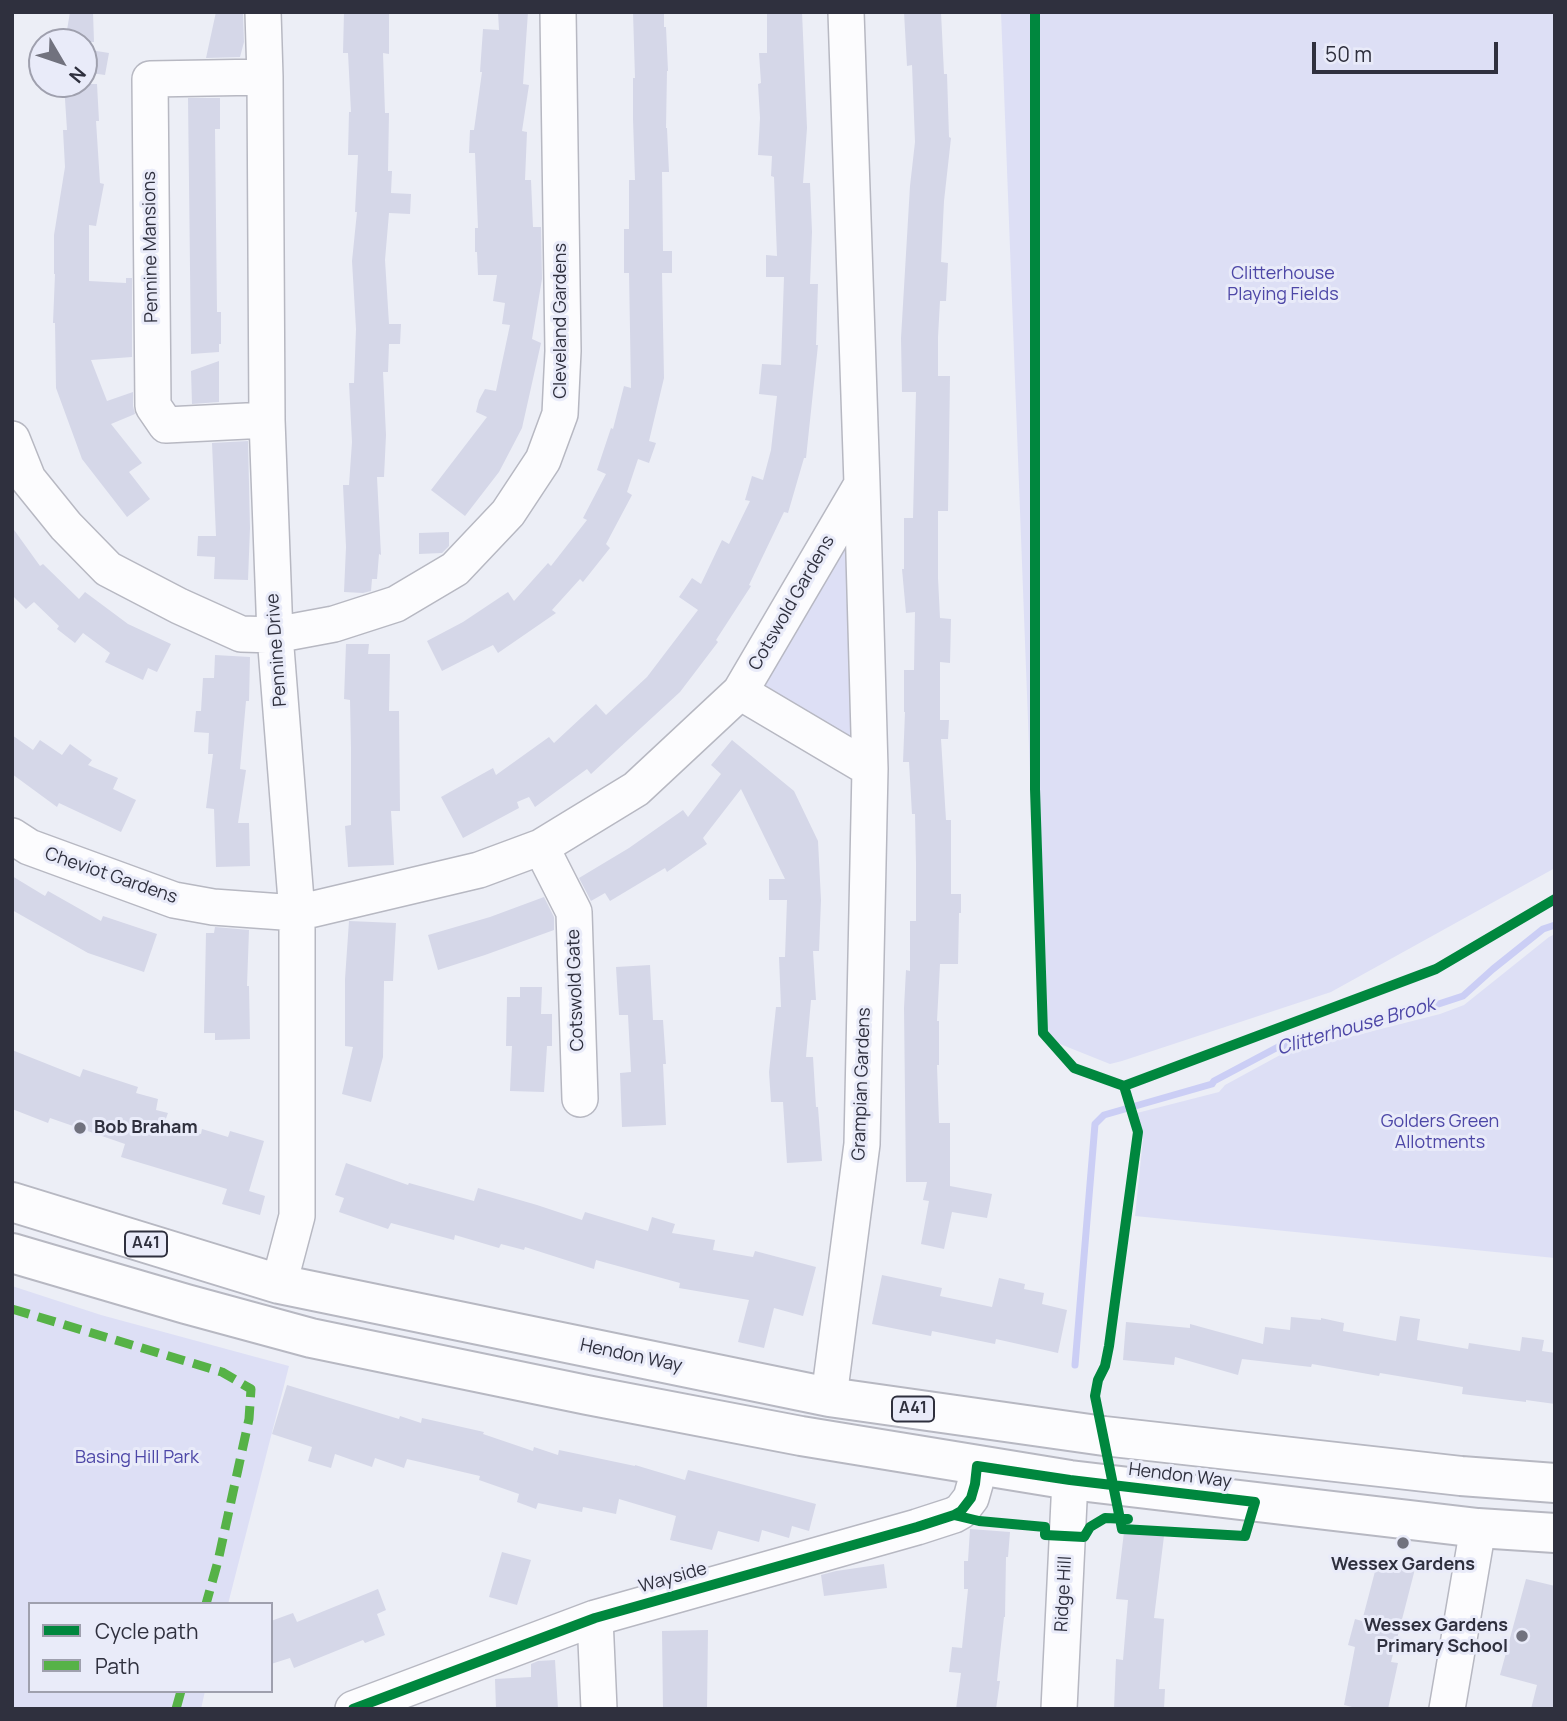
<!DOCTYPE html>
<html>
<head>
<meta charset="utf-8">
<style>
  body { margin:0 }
  #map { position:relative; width:1567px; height:1721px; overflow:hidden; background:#eceef6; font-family:Manrope,sans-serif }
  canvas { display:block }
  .frame { position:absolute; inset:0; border:14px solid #2f303e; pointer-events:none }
  .legend { position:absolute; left:28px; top:1602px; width:245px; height:91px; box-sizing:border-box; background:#e9ebf9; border:2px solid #9fa0ae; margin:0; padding:9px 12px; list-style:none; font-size:21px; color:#2f303e }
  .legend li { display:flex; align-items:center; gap:14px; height:35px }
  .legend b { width:35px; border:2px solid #9fa0ae }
  .north { position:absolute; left:28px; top:28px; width:70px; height:70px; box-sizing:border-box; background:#e9ebf9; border:2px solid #9fa0ae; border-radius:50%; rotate:129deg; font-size:19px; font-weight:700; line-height:28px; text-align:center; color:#2f303e }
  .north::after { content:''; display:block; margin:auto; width:24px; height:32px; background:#71727e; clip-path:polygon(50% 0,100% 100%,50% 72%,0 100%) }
  .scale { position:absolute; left:1312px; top:42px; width:186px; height:32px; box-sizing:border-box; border:4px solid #2f303e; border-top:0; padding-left:9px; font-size:21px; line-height:24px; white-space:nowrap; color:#2f303e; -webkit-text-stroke:5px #e9ebf9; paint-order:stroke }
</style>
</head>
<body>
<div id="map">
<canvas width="1567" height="1721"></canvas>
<div class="frame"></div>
<ul class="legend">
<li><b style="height:9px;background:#00873e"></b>Cycle path</li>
<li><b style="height:9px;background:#56b247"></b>Path</li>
</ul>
<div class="north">N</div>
<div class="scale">50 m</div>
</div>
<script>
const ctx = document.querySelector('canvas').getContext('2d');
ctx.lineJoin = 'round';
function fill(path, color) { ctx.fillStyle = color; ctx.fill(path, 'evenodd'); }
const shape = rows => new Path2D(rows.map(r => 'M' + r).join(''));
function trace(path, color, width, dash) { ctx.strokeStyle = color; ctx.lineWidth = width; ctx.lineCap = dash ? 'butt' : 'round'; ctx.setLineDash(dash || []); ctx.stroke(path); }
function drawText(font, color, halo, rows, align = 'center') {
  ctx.font = font + ' Manrope,sans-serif'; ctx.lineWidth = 6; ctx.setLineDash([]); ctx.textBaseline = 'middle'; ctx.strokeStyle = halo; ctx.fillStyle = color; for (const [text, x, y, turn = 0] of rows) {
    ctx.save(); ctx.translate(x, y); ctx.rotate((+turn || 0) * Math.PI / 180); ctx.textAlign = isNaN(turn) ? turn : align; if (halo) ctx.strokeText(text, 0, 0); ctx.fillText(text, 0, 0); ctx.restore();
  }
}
const green = shape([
  [1001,12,1555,12,1555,868,1331,992,1122,1061,1110,1064,1040,1036],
  [862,484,870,769,740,692],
  [1555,934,1555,1258,1135,1216,1143,1139,1137,1113,1219,1092,1225,1085,1282,1054,1440,1014,1464,1005,1549,937],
  [12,1286,101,1315,289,1366,228,1604,30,1604,30,1691,205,1691,201,1709,12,1709]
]);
const stream = shape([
  [1075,1365,1095,1124,1104,1115,1212,1084,1214,1081,1278,1047,1405,1015,1463,996,1493,969,1543,929,1555,925]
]);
const building = shape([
  [70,12,93,12,94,42,65,42],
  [216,12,243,14,244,42,240,57,206,58],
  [344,12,389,12,389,54,383,53,385,113,389,113,388,171,392,171,391,193,411,194,410,214,389,213,385,260,389,324,401,324,400,344,389,344,388,372,383,372,386,435,384,477,377,477,381,555,379,554,377,579,372,579,371,591,363,593,344,592,346,547,343,485,349,485,352,442,349,383,354,383,356,329,352,261,357,212,355,212,358,155,348,155,349,112,351,112,348,53,343,53],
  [498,12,528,12,523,84,529,85,522,131,527,132,525,180,531,180,533,227,541,227,542,279,532,339,541,343,522,428,499,472,465,516,431,490,487,417,476,412,479,400,485,389,496,391,510,325,502,324,505,303,493,301,497,275,478,275,477,252,475,252,475,228,478,228,475,153,469,153,470,130,474,130,482,72,480,72,483,29,499,30],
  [633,12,664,12,664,27,666,27,668,71,667,71,666,128,667,128,669,172,662,172,663,251,672,251,672,273,662,273,664,378,649,441,656,443,649,463,638,459,627,492,632,495,606,544,610,548,583,582,580,579,552,610,556,613,498,653,493,645,442,671,427,641,463,622,508,592,514,601,548,563,551,566,587,520,583,518,606,474,597,470,611,428,613,429,624,386,631,388,629,273,624,273,624,229,629,229,629,180,635,180,633,119,633,78,635,78],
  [767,12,802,12,807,128,803,183,810,183,812,232,810,284,818,284,816,345,818,345,806,458,804,458,788,513,784,512,749,585,751,586,716,640,718,642,680,692,591,774,587,769,535,807,529,797,517,802,519,808,463,838,441,797,493,768,496,775,549,737,554,743,596,704,606,715,647,677,698,610,679,597,692,578,701,584,722,540,729,544,750,501,745,500,752,476,763,480,771,450,777,396,759,394,762,364,781,365,784,277,766,277,766,255,777,256,774,177,771,176,772,156,758,155,760,118,758,84,761,83,759,53,767,53],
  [904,12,941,12,944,74,947,74,949,137,951,138,944,201,941,262,948,263,946,301,940,301,938,337,938,376,950,376,948,511,938,511,938,578,940,618,951,619,950,663,940,662,940,720,949,720,948,739,941,739,946,820,951,820,951,894,961,894,961,913,959,913,958,964,940,964,937,1021,939,1021,939,1065,937,1065,939,1123,950,1123,950,1186,992,1194,987,1218,952,1212,944,1249,921,1244,929,1201,923,1200,927,1182,906,1182,904,1008,906,970,910,971,910,921,916,921,916,863,915,814,912,814,909,762,903,762,905,712,904,712,904,670,914,670,915,612,906,613,902,569,904,569,904,518,913,518,916,392,902,392,901,338,910,186,915,142,912,65,907,66],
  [84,49,109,53,105,75,84,72],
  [64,84,97,84,99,121,96,121,100,183,104,184,96,226,89,225,89,281,126,283,126,278,132,278,132,357,91,360,107,401,133,392,133,406,135,414,111,424,142,463,129,472,150,499,127,517,82,459,56,388,55,323,53,323,55,274,54,274,54,235,65,167,63,130,67,130],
  [188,98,220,98,220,129,215,129,217,312,221,312,221,344,219,344,219,352,191,354],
  [219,361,219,402,192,404,191,371],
  [248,441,250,528,248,580,214,579,215,557,197,556,198,536,216,536,212,443],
  [12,527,40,566,43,564,79,599,85,592,128,624,171,644,157,672,148,668,143,680,105,662,110,653,83,633,75,643,57,629,59,626,34,602,26,609,12,595],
  [449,532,449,546,442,553,419,554,419,533],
  [346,644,369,644,368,654,390,654,389,711,399,711,400,811,391,811,394,865,348,867,345,826,351,825,351,748,350,700,344,699],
  [215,655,250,657,249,701,246,701,240,769,246,770,238,823,249,823,250,866,216,867,214,809,206,808,213,754,208,754,209,733,194,732,196,711,201,711,203,678,214,678],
  [12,735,33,750,40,740,62,755,70,744,92,760,88,765,118,778,113,789,136,800,121,832,59,803,57,807,12,774],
  [732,740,794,791,818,841,821,900,819,951,813,951,816,1000,811,1000,806,1057,813,1057,816,1107,818,1107,822,1161,787,1163,783,1102,771,1102,769,1072,776,1007,781,1007,779,957,785,957,787,900,769,900,769,879,785,879,741,789,703,838,707,844,667,872,665,868,610,901,605,893,591,901,579,878,629,848,683,810,688,817,721,774,711,765],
  [12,876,45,896,48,891,101,921,103,916,157,934,144,972,88,953,12,910],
  [544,897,554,917,554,930,485,955,438,970,428,935,490,917],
  [349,921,396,923,393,981,384,981,383,1057,371,1102,342,1094,353,1047,345,1046,345,979],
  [215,927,249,930,247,986,249,986,250,1039,215,1040,215,1033,204,1033,206,933,214,933],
  [650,965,653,1020,663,1020,666,1064,663,1064,666,1125,622,1127,620,1073,631,1072,628,1015,619,1015,616,967],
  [520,987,542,987,541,1014,552,1014,552,1046,547,1046,544,1092,510,1091,512,1046,506,1046,507,997,520,997],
  [12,1050,80,1077,83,1069,138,1087,136,1093,158,1099,156,1110,168,1113,164,1124,201,1134,202,1129,228,1137,230,1131,264,1141,249,1191,265,1196,260,1215,222,1204,227,1189,121,1157,125,1144,50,1118,48,1123,12,1109],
  [346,1163,408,1185,409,1183,474,1201,478,1188,537,1205,582,1220,585,1212,648,1231,652,1217,675,1224,672,1233,715,1240,713,1250,753,1257,755,1251,816,1267,803,1316,774,1308,764,1348,738,1342,749,1300,679,1288,680,1283,596,1260,594,1269,525,1247,524,1250,501,1244,499,1248,455,1235,454,1240,391,1223,388,1229,339,1212,344,1198,335,1195],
  [882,1275,942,1288,940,1296,992,1307,999,1278,1025,1284,1024,1289,1044,1293,1042,1304,1067,1310,1058,1353,996,1339,995,1344,932,1331,931,1336,872,1324],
  [1400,1316,1420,1319,1417,1340,1468,1349,1469,1343,1520,1351,1522,1337,1544,1340,1542,1351,1555,1353,1555,1404,1526,1400,1526,1402,1462,1394,1463,1387,1380,1373,1379,1376,1312,1364,1311,1367,1242,1359,1238,1375,1175,1357,1174,1365,1123,1360,1126,1322,1190,1328,1190,1324,1263,1344,1265,1327,1290,1330,1291,1317,1321,1320,1321,1318,1344,1323,1343,1331,1396,1341],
  [287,1385,399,1419,400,1416,421,1423,422,1418,484,1432,483,1434,533,1451,534,1447,558,1455,559,1450,635,1466,635,1465,685,1480,688,1470,816,1504,809,1531,792,1526,789,1538,762,1530,759,1542,718,1531,712,1550,670,1540,676,1516,619,1499,616,1514,583,1507,582,1512,538,1503,536,1509,517,1502,519,1494,479,1480,480,1476,407,1459,404,1468,375,1458,372,1467,335,1454,331,1468,308,1461,312,1447,272,1434],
  [970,1529,1010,1532,1008,1557,1006,1557,1005,1617,1004,1617,997,1681,1000,1681,996,1709,956,1709,961,1673,949,1672,952,1647,962,1648,968,1589,964,1589,964,1561,968,1561],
  [1124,1532,1164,1536,1154,1618,1164,1619,1159,1689,1165,1689,1164,1709,1114,1709,1116,1659,1123,1660,1128,1600,1116,1599],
  [502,1552,531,1560,517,1605,489,1597],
  [1378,1560,1415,1569,1391,1662,1398,1663,1388,1709,1360,1709,1344,1705,1355,1647,1348,1645,1355,1619,1362,1621],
  [884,1564,887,1588,824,1596,821,1575,836,1571],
  [1526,1579,1555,1586,1555,1709,1531,1709,1537,1685,1500,1675],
  [378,1589,386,1610,377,1614,385,1635,365,1643,363,1640,294,1668,290,1658,271,1664,271,1621,293,1613,297,1622],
  [708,1630,707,1709,663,1709,662,1631],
  [555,1660,558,1709,496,1709,495,1679,531,1677,531,1664,538,1661]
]);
const minor = shape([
  [263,12,265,77,267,420,275,635,297,913,297,1216,279,1284],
  [265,77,150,79,153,406,166,425,267,420],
  [12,439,28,479,66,526,108,569,179,606,241,634,275,635,334,624,396,604,455,569,508,513,543,460,560,414,563,351,558,12],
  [740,692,870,769],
  [12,836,29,847,174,900,213,907,297,913,479,870,541,847,636,789,740,692,862,484,846,12],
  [541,847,574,912,580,1099],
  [829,1397,862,1144,870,769,862,484],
  [595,1618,599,1709],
  [353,1709,595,1618,917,1527,954,1515,961,1511,971,1498,975,1484,977,1466],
  [1059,1709,1070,1480],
  [1447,1709,1478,1528]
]);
const highway = shape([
  [12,1202,279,1284,829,1397,1104,1436,1461,1476,1555,1483],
  [12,1253,186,1304,311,1338,587,1395,801,1436,1070,1480,1478,1528,1555,1533]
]);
const quiet = shape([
  [12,1309,222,1372,251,1389,249,1419,218,1561,206,1604],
  [176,1709,181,1691]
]);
const cycleway = shape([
  [1035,12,1035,789,1043,1033,1074,1068,1124,1086],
  [954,1515,979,1521,1045,1527,1045,1535,1084,1537,1090,1527,1105,1518,1128,1519],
  [353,1709,595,1618,917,1527,954,1515,961,1511,971,1498,975,1484,977,1466,1070,1480,1255,1502,1245,1536,1122,1529,1095,1396,1098,1380,1105,1366,1109,1346,1138,1132,1124,1086,1436,969,1555,899]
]);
const markers = [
  [80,1128,7,"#71727e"],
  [1403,1543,7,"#71727e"],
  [1522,1636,7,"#71727e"]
];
const shields = [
  [146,1244,42],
  [913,1409,42]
];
const shieldNames = [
  ["A41",146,1244],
  ["A41",913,1409]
];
const streetNames = [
  ["Pennine Mansions",151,247,-91],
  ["Cleveland Gardens",561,321,-90],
  ["Cotswold Gardens",792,603,-60],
  ["Pennine Drive",277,650,-94],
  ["Cheviot Gardens",111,876,19],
  ["Cotswold Gate",576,990,-92],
  ["Grampian Gardens",862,1084,-88],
  ["Hendon Way",631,1356,12],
  ["Hendon Way",1180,1476,7],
  ["Wayside",673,1578,-16],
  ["Ridge Hill",1064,1594,-87]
];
const parkNames = [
  ["Clitterhouse",1283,274],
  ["Playing Fields",1283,295],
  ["Golders Green",1440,1122],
  ["Allotments",1440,1143],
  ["Basing Hill Park",137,1458]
];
const poiNames = [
  ["Bob Braham",94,1128],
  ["Wessex Gardens",1403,1565,"center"],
  ["Wessex Gardens",1508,1626,"right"],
  ["Primary School",1508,1647,"right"]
];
const waterNames = [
  ["Clitterhouse Brook",1356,1027,-16]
];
fill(green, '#dddff5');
trace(stream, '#cbcef5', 7);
fill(building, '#d5d7e8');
trace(minor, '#b7b8c2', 38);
trace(highway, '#b7b8c2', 42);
trace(minor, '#fcfcfe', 35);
trace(highway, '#fcfcfe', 38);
trace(quiet, '#56b247', 9, [18, 9]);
trace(cycleway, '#00873e', 10);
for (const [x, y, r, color] of markers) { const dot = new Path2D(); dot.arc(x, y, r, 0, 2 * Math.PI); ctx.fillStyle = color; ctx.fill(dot); trace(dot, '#e9ebf9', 2.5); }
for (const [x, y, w] of shields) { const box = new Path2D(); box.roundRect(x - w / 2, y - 12.5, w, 25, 5); ctx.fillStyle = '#e9ebf9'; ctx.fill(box); trace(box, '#2f303e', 2); }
drawText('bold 16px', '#2f303e', null, shieldNames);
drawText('18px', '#2f303e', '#e9ebf9', streetNames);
drawText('18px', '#4d47a7', '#e9ebf9', parkNames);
drawText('bold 18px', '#2f303e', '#e9ebf9', poiNames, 'left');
drawText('italic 19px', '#4d47a7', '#e9ebf9', waterNames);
</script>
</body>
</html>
